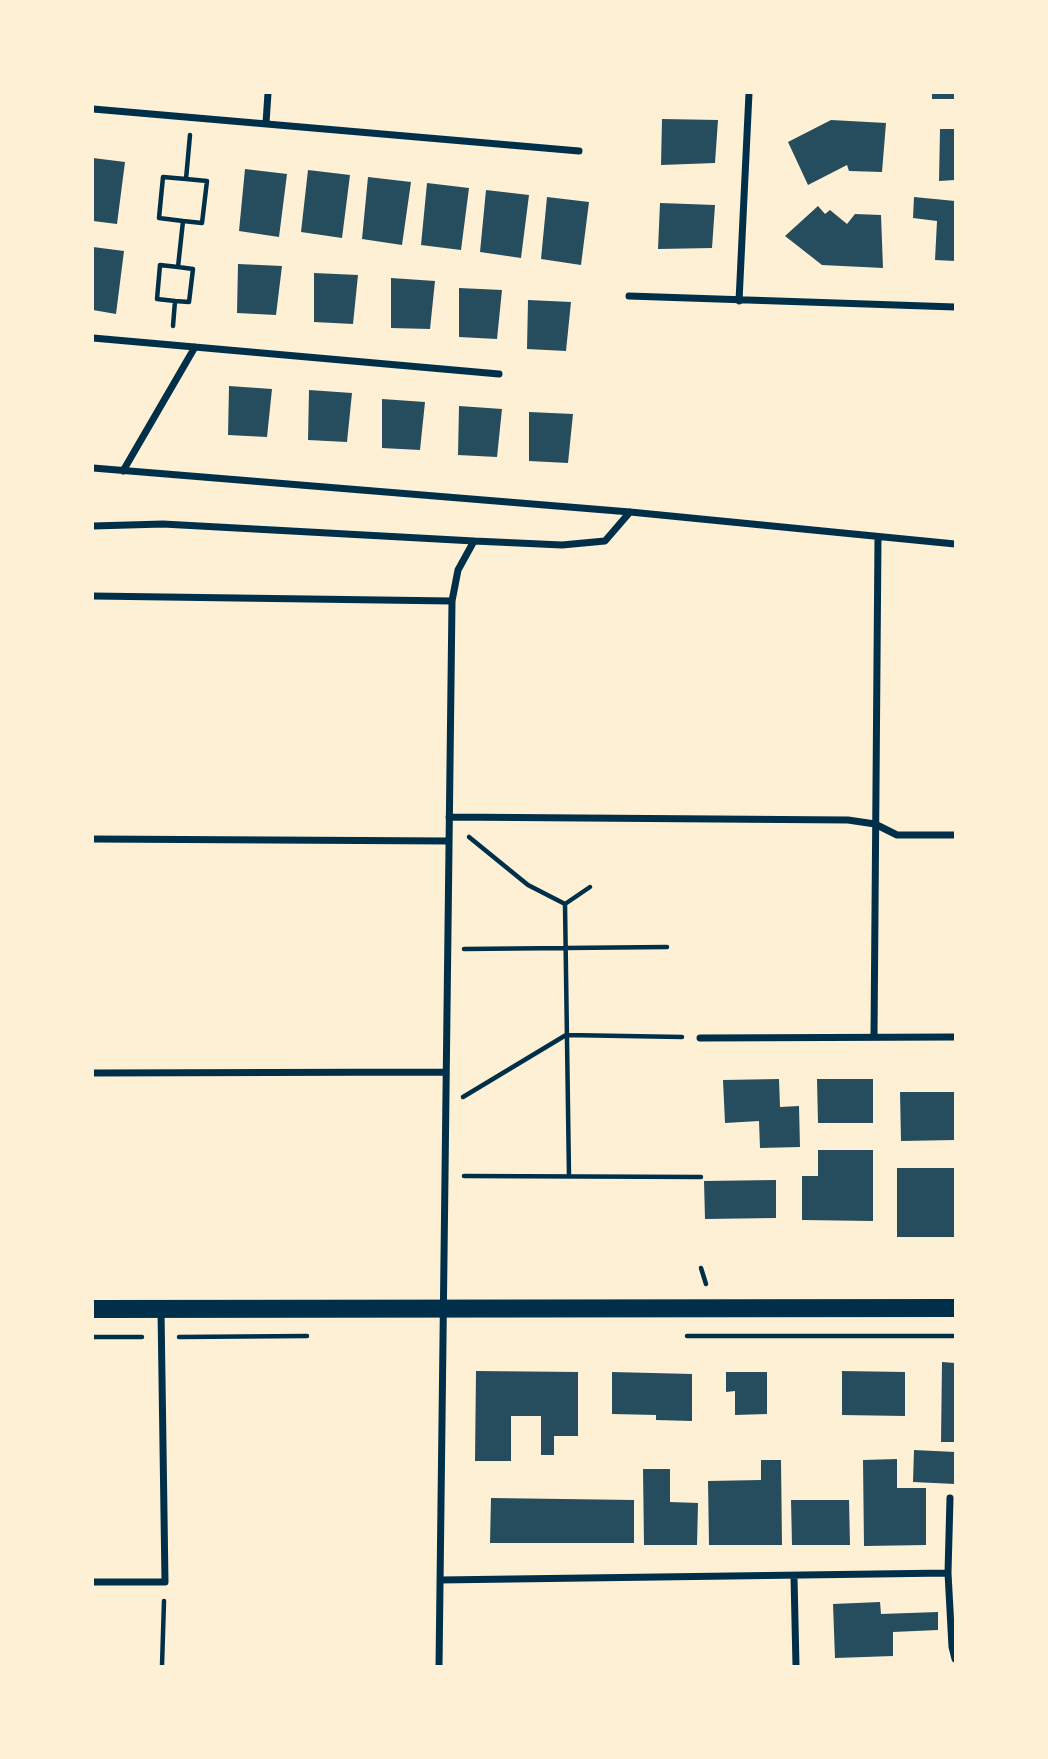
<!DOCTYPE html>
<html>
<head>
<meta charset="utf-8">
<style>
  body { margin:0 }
  #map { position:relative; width:1048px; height:1759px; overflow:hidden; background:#fdf0d5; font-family:"Open Sans",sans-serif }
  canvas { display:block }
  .frame { position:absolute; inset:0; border:94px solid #fdf0d5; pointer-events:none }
</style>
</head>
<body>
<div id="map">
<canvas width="1048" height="1759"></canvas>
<div class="frame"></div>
</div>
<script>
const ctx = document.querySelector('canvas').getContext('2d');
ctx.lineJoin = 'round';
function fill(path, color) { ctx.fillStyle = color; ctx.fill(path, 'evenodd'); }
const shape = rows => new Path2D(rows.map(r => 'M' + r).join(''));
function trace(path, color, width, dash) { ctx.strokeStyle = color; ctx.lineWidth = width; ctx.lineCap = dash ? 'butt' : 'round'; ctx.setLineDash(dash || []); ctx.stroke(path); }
const building = shape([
  [932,93,955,93,955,99,932,99],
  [662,119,718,120,715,163,661,165],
  [831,120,886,123,882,172,849,171,847,165,808,185,788,142],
  [940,129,955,129,955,180,939,181],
  [93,158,125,162,117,224,93,221],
  [245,169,287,174,279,237,239,231],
  [308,170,350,175,342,238,301,232],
  [368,177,411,182,402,245,362,239],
  [427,183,469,188,461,250,421,245],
  [486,190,529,195,521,258,480,252],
  [547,197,589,202,581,265,541,259],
  [914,197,955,201,955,261,935,260,937,221,913,218],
  [660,203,715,205,712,248,658,249],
  [818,206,825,214,830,210,847,224,855,214,881,215,883,268,822,265,785,236],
  [93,247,124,251,116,314,93,310],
  [238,264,282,266,276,315,237,313],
  [314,273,358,275,353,324,314,322],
  [391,278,435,281,430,329,391,328],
  [459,288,502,290,497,339,459,337],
  [528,300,571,302,566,351,527,349],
  [229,386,272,389,267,437,228,435],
  [309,390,352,393,347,442,308,440],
  [382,399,425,402,420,450,382,448],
  [459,406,502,409,497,457,458,455],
  [529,412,573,414,568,463,529,461],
  [779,1079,780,1107,799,1106,800,1147,760,1148,759,1121,725,1123,723,1080],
  [817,1079,873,1079,873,1123,818,1123],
  [900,1092,955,1092,955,1140,901,1141],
  [818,1150,873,1150,873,1221,802,1220,802,1176,818,1176],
  [897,1168,955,1168,955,1237,897,1237],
  [776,1180,776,1218,705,1219,704,1181],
  [942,1362,955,1363,955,1442,941,1442],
  [476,1371,578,1372,578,1436,554,1436,554,1455,541,1455,541,1416,511,1416,511,1461,475,1461],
  [842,1371,905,1372,905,1416,842,1415],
  [612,1372,692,1374,692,1421,656,1420,656,1415,612,1414],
  [726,1372,767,1372,767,1414,735,1415,735,1391,726,1392],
  [914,1450,955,1452,955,1484,913,1482],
  [897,1459,897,1488,926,1488,926,1545,864,1546,863,1460],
  [761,1460,781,1460,782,1545,709,1545,708,1481,761,1480],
  [643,1469,670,1469,670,1502,698,1503,697,1545,644,1545],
  [491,1498,634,1500,634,1543,490,1543],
  [791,1500,849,1500,850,1545,792,1545],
  [880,1602,881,1614,938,1612,938,1630,893,1632,893,1656,835,1658,833,1604]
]);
const path = shape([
  [183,221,202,223,207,181,186,179],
  [175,301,189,302,193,269,178,267],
  [173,326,175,301,157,299,160,265,178,267,183,221,159,218,163,177,186,179,190,135],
  [469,837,528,885,565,904],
  [565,904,569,1176],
  [565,904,590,887],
  [464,949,667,947],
  [463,1097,566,1035,682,1037],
  [464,1176,701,1177],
  [701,1268,706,1284],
  [687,1336,955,1336],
  [93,1337,142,1337],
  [179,1337,307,1336],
  [162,1666,164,1601]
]);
const minor = shape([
  [93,109,579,151],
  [266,123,268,93],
  [629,296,955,307],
  [739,301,749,93],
  [93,338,499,374],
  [93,468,630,512,955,544],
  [123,471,195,347],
  [93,526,163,524,474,541],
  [93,596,452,601],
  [449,817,848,820,875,824,897,835,955,835],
  [93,839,449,841],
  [874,1036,878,537],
  [700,1038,955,1037],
  [93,1073,446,1072],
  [950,1498,948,1573,952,1647,955,1659],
  [794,1577,796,1666],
  [440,1580,948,1573],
  [93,1582,165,1582,161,1310],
  [439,1666,452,601,458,570,474,541,562,545,605,541,630,512]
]);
const primary = shape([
  [93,1309,955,1308]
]);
fill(building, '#264d5e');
trace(path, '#003049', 4.5);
trace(minor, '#003049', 7);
trace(primary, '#003049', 18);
</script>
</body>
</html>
